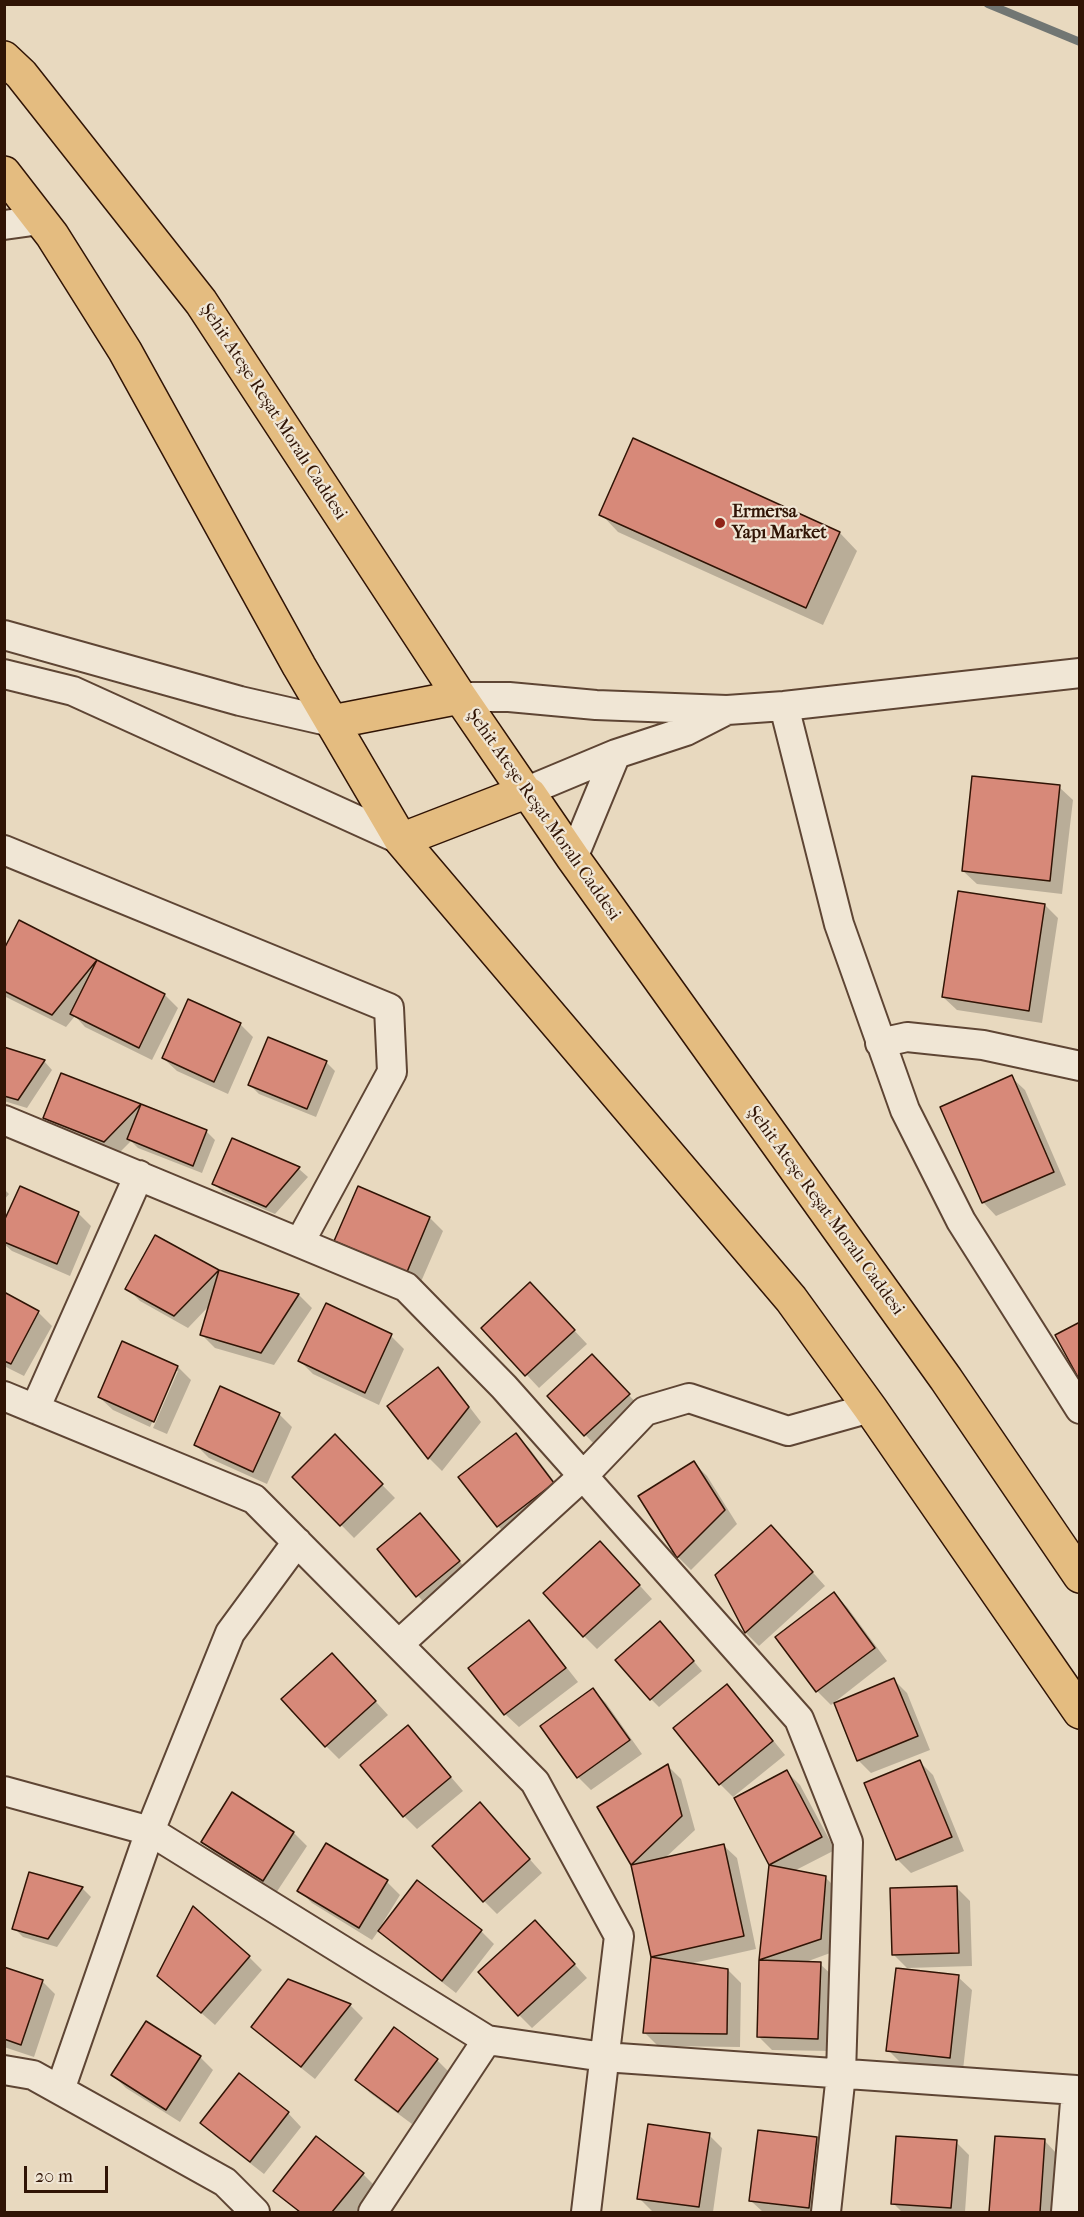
<!DOCTYPE html>
<html>
<head>
<meta charset="utf-8">
<style>
  body { margin:0 }
  #map { position:relative; width:1084px; height:2217px; overflow:hidden; background:#e8d9bf; font-family:"IM FELL French Canon",serif }
  canvas { display:block }
  .frame { position:absolute; inset:0; border:6px solid #301405; pointer-events:none }
  .scale { position:absolute; left:24px; top:2166px; width:84px; height:27px; box-sizing:border-box; border:3px solid #301405; border-top:0; padding-left:8px; font-size:18px; line-height:21px; white-space:nowrap; color:#301405; -webkit-text-stroke:4px #f0e6d5; paint-order:stroke }
</style>
</head>
<body>
<div id="map">
<canvas width="1084" height="2217"></canvas>
<div class="frame"></div>
<div class="scale">20 m</div>
</div>
<script>
const ctx = document.querySelector('canvas').getContext('2d');
ctx.lineJoin = 'round';
function fill(path, color) { ctx.fillStyle = color; ctx.fill(path, 'evenodd'); }
const shape = rows => new Path2D(rows.map(r => 'M' + r).join(''));
function trace(path, color, width, dash) { ctx.strokeStyle = color; ctx.lineWidth = width; ctx.lineCap = dash ? 'butt' : 'round'; ctx.setLineDash(dash || []); ctx.stroke(path); }
function drawText(font, color, halo, rows, align = 'center') {
  ctx.font = font + ' "IM FELL French Canon",serif'; ctx.lineWidth = 4.5; ctx.setLineDash([]); ctx.textBaseline = 'middle'; ctx.strokeStyle = halo; ctx.fillStyle = color; for (const [text, x, y, turn = 0] of rows) {
    ctx.save(); ctx.translate(x, y); ctx.rotate((+turn || 0) * Math.PI / 180); ctx.textAlign = isNaN(turn) ? turn : align; if (halo) ctx.strokeText(text, 0, 0); ctx.fillText(text, 0, 0); ctx.restore();
  }
}
const shadow = shape([
  [634,440,840,533,857,551,823,625,618,532,601,514],
  [1059,787,1073,800,1062,894,977,884,963,871],
  [1045,905,1058,918,1042,1023,957,1010,943,997],
  [20,922,165,995,178,1008,152,1060,85,1027,75,1016,66,1027,4,996,4,952],
  [240,1024,253,1037,228,1094,177,1071,163,1058],
  [4,1048,44,1061,52,1070,27,1108,4,1101],
  [326,1062,335,1071,316,1117,259,1094,250,1085],
  [62,1075,206,1131,215,1140,202,1173,138,1148,131,1141,118,1154,58,1131,45,1118],
  [1011,1077,1025,1090,1066,1185,996,1216,983,1202],
  [232,1140,299,1169,308,1177,275,1214,223,1192,214,1184],
  [358,1188,430,1218,443,1231,420,1284,349,1254,336,1241],
  [4,1189,9,1194,4,1200],
  [78,1213,91,1226,70,1276,12,1251,4,1244,4,1225],
  [156,1237,218,1272,299,1295,312,1308,274,1365,215,1348,202,1335,210,1305,188,1328,140,1301,127,1288],
  [4,1294,39,1313,52,1326,24,1376,4,1366],
  [543,1297,587,1344,539,1388,483,1328],
  [391,1336,404,1349,379,1405,313,1374,300,1361],
  [601,1364,637,1404,594,1444,549,1396],
  [178,1367,191,1380,167,1434,153,1428,178,1371,175,1371,150,1427,113,1410,99,1397],
  [438,1369,451,1383,481,1422,442,1471,429,1458,389,1407],
  [279,1414,292,1427,267,1484,209,1458,196,1445],
  [516,1435,529,1448,566,1497,511,1539,498,1526],
  [335,1437,395,1498,354,1538,294,1477],
  [694,1463,707,1476,737,1524,691,1570,678,1557,640,1496],
  [428,1524,467,1570,426,1605,379,1550],
  [784,1540,825,1586,759,1646,746,1633,717,1575],
  [613,1556,652,1599,597,1649,584,1636],
  [834,1594,847,1607,887,1661,831,1705,817,1691,777,1637],
  [529,1622,542,1636,578,1682,519,1727,505,1714,470,1668],
  [669,1632,702,1671,659,1707,651,1699],
  [345,1668,388,1715,339,1759,326,1746],
  [894,1680,907,1693,930,1750,871,1773,858,1760],
  [727,1686,740,1699,785,1755,733,1797,720,1784],
  [593,1690,606,1703,642,1754,591,1790,578,1777],
  [408,1727,463,1791,417,1829,404,1816],
  [920,1762,933,1775,964,1851,911,1873,897,1859,866,1784],
  [668,1766,681,1779,695,1830,664,1859,723,1845,737,1858,756,1949,689,1964,728,1970,741,1983,740,2047,658,2046,645,2033,653,1957,632,1864,599,1807],
  [787,1772,800,1785,835,1850,794,1871,825,1877,838,1890,833,1952,803,1963,820,1964,834,1977,831,2051,772,2050,758,2036,761,1960,770,1864,736,1799],
  [233,1794,294,1833,307,1846,276,1893,216,1855,203,1842],
  [493,1818,542,1873,497,1914,484,1901],
  [30,1874,83,1889,91,1897,57,1947,23,1937,14,1928],
  [387,1882,400,1895,379,1929,381,1930,481,1931,494,1944,456,1993,393,1944,379,1930,372,1940,312,1903,299,1890],
  [957,1888,970,1901,972,1966,907,1968,894,1955],
  [548,1935,587,1978,532,2028,519,2015],
  [249,1957,262,1970,215,2025,159,1976],
  [4,1968,42,1981,55,1994,34,2057,4,2047],
  [958,1977,972,1990,963,2070,901,2063,888,2050],
  [350,2005,363,2018,315,2079,266,2040,253,2027],
  [200,2057,213,2070,180,2122,126,2088,113,2075],
  [437,2060,450,2073,412,2124,370,2093,357,2080],
  [288,2113,301,2127,264,2174,215,2136,202,2122],
  [709,2135,722,2148,713,2212,652,2211,639,2198],
  [996,2137,1044,2140,1057,2154,1053,2212,991,2212],
  [817,2138,830,2152,823,2212,763,2212,751,2201],
  [956,2142,969,2155,965,2212,902,2212,893,2203],
  [363,2174,376,2187,356,2212,299,2212,275,2191]
]);
const stream = shape([
  [988,4,1080,42]
]);
const building = shape([
  [633,438,840,532,806,608,599,515,633,438],
  [972,776,1060,785,1050,881,962,871,972,776],
  [958,891,1045,904,1029,1011,942,997,958,891],
  [19,920,97,960,52,1015,4,991,4,949,19,920],
  [97,960,165,994,139,1048,70,1014,97,960],
  [188,999,241,1023,214,1082,162,1058,188,999],
  [268,1037,327,1061,307,1109,248,1085,268,1037],
  [4,1047,45,1060,18,1100,4,1096,4,1047],
  [61,1073,141,1104,104,1142,43,1118,61,1073],
  [1012,1075,1054,1172,982,1203,940,1107,1012,1075],
  [141,1104,207,1130,193,1166,127,1139,141,1104],
  [232,1138,300,1167,266,1207,212,1184,232,1138],
  [20,1186,79,1212,57,1264,4,1242,4,1221,20,1186],
  [358,1186,430,1217,407,1272,334,1241,358,1186],
  [155,1235,219,1270,174,1316,125,1289,155,1235],
  [219,1270,299,1294,261,1353,200,1335,219,1270],
  [530,1282,575,1330,525,1376,481,1328,530,1282],
  [4,1292,39,1311,11,1364,4,1361,4,1292],
  [326,1303,392,1334,365,1393,298,1361,326,1303],
  [1080,1322,1080,1381,1055,1335,1080,1322],
  [122,1341,178,1366,154,1422,98,1397,122,1341],
  [592,1354,630,1394,584,1436,547,1396,592,1354],
  [438,1367,469,1407,428,1459,387,1406,438,1367],
  [220,1386,280,1413,253,1472,194,1445,220,1386],
  [516,1433,554,1483,497,1527,458,1477,516,1433],
  [335,1434,383,1484,340,1526,292,1477,335,1434],
  [694,1461,725,1510,677,1558,638,1496,694,1461],
  [420,1513,460,1561,416,1597,377,1549,420,1513],
  [771,1525,813,1572,745,1633,715,1575,771,1525],
  [600,1541,640,1585,583,1637,543,1593,600,1541],
  [834,1592,875,1648,816,1692,775,1637,834,1592],
  [529,1620,566,1668,504,1715,468,1668,529,1620],
  [660,1621,694,1661,650,1700,615,1660,660,1621],
  [332,1653,376,1701,325,1747,281,1699,332,1653],
  [894,1678,918,1736,857,1761,834,1703,894,1678],
  [727,1684,773,1741,719,1785,673,1728,727,1684],
  [593,1688,630,1740,577,1778,540,1726,593,1688],
  [408,1725,451,1777,403,1817,360,1765,408,1725],
  [920,1760,952,1837,896,1860,864,1783,920,1760],
  [668,1764,682,1816,631,1865,597,1807,668,1764],
  [787,1770,822,1837,769,1865,734,1798,787,1770],
  [232,1792,294,1832,263,1881,201,1842,232,1792],
  [480,1802,530,1859,483,1902,432,1846,480,1802],
  [326,1843,388,1880,359,1928,297,1891,326,1843],
  [724,1844,744,1936,651,1957,631,1865,724,1844],
  [769,1865,826,1876,821,1939,759,1960,769,1865],
  [29,1872,83,1887,48,1939,12,1929,29,1872],
  [417,1880,482,1930,442,1981,378,1931,417,1880],
  [957,1886,959,1953,892,1955,890,1888,957,1886],
  [193,1906,250,1956,201,2013,157,1976,193,1906],
  [535,1920,575,1964,518,2016,478,1972,535,1920],
  [651,1957,728,1969,727,2034,643,2033,651,1957],
  [759,1960,821,1962,818,2039,757,2037,759,1960],
  [4,1967,43,1980,21,2045,4,2039,4,1967],
  [896,1968,959,1975,950,2058,886,2051,896,1968],
  [288,1979,351,2004,301,2067,251,2027,288,1979],
  [146,2021,201,2056,166,2110,111,2075,146,2021],
  [394,2027,438,2059,398,2112,355,2080,394,2027],
  [239,2073,289,2112,250,2162,200,2123,239,2073],
  [648,2124,710,2133,699,2207,637,2199,648,2124],
  [758,2130,817,2137,809,2208,749,2201,758,2130],
  [316,2136,364,2173,332,2212,300,2212,273,2191,316,2136],
  [896,2136,957,2140,951,2208,891,2204,896,2136],
  [995,2136,1045,2139,1040,2212,989,2212,995,2136]
]);
const minor = shape([
  [4,225,40,220],
  [4,635,240,701,332,722],
  [4,674,73,691,401,840],
  [460,697,509,697,596,705,727,710,784,706,1080,673],
  [784,706,839,924,905,1110,961,1221,1080,1409],
  [525,792,616,754,686,731,725,711],
  [4,850,389,1008,392,1072,300,1242],
  [573,858,616,754],
  [880,1043,907,1037,983,1045,1080,1066],
  [4,1120,406,1287,504,1387,799,1719,848,1842,841,2074,826,2212],
  [4,1396,254,1499,535,1782,619,1936,586,2212],
  [35,1409,139,1175],
  [399,1644,583,1476,645,1411,689,1398,788,1431,870,1408],
  [4,1791,150,1831,487,2040,604,2057,1076,2090,1066,2212],
  [4,2070,33,2075,225,2182,255,2212],
  [60,2090,150,1831,230,1633,297,1542],
  [373,2212,487,2040]
]);
const major = shape([
  [4,58,21,74,201,302,460,697,525,792,530,795,573,858,946,1379,1080,1576],
  [4,173,52,235,125,351,299,666,401,840,791,1299,870,1408,1080,1712],
  [332,722,460,697],
  [401,840,525,792]
]);
const markers = [
  [720,523,6,"#8f2418"]
];
const streetNames = [
  ["Şehit Ateşe Reşat Moralı Caddesi",273,412,57],
  ["Şehit Ateşe Reşat Moralı Caddesi",543,815,55],
  ["Şehit Ateşe Reşat Moralı Caddesi",825,1211,54]
];
const poiNames = [
  ["Ermersa",732,513],
  ["Yapı Market",732,534]
];
fill(shadow, '#0003');
trace(stream, '#717673', 8);
fill(building, '#d78979');
trace(building, '#301405', 1.5);
trace(minor, '#5e4534', 32);
trace(major, '#301405', 36);
trace(minor, '#f0e6d5', 28);
trace(major, '#e4bc80', 33);
for (const [x, y, r, color] of markers) { const dot = new Path2D(); dot.arc(x, y, r, 0, 2 * Math.PI); ctx.fillStyle = color; ctx.fill(dot); trace(dot, '#f0e6d5', 2); }
drawText('18px', '#301405', '#f0e6d5', streetNames);
drawText('bold 18px', '#301405', '#f0e6d5', poiNames, 'left');
</script>
</body>
</html>
